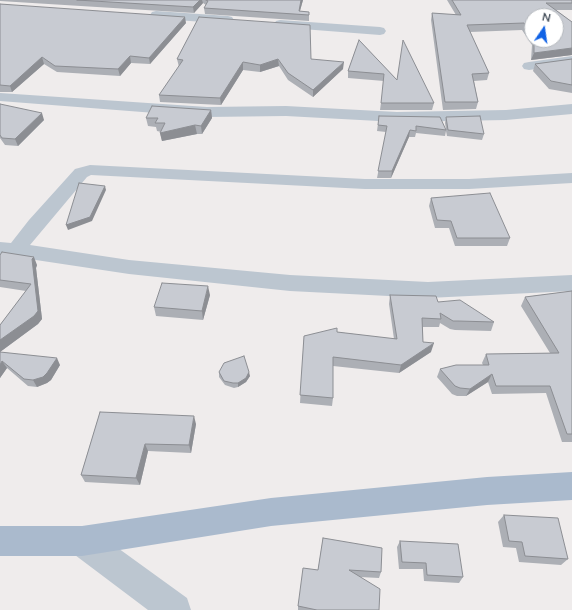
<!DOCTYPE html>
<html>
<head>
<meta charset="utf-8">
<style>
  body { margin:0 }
  #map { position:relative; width:572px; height:610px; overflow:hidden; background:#efecec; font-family:Lato,sans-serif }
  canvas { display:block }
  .north { position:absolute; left:524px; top:8px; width:40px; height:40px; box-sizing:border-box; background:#fff; border:1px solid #b4b8bd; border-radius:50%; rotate:13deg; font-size:11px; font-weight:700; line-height:16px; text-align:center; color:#444e5a }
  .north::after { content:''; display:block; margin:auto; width:14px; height:18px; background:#1062e5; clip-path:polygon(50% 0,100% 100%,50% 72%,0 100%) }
</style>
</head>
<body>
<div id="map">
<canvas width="572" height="610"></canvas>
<div class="north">N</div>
</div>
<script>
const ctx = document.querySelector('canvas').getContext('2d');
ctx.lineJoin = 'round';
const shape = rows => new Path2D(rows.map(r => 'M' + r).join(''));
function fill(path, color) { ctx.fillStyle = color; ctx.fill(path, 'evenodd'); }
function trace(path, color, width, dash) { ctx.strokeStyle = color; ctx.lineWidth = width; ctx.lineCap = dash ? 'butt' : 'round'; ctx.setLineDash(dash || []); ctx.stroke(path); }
const minor = shape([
  [156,11,228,16,232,17,234,20,232,23,228,24,152,18,150,15,152,12,156,11],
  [280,20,380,27,384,28,386,31,384,34,380,35,276,27,274,24,276,21,280,20],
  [572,56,572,64,529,70,524,69,522,66,524,63,529,62,572,56],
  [0,93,207,107,286,106,397,112,506,110,572,104,572,114,506,120,397,122,286,116,207,117,0,101,0,93],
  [90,165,365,179,469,179,572,173,572,183,469,189,365,189,91,175,87,177,30,245,129,260,290,275,428,282,572,275,572,291,428,298,290,291,129,274,16,257,0,256,0,242,11,243,29,220,75,169,90,165],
  [82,526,93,530,187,598,191,610,148,610,71,552,67,541,71,530,82,526]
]);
const major = shape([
  [572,472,572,500,487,505,271,526,82,556,0,556,0,526,82,526,271,498,487,477,572,472]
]);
const wall = shape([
  [0,0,303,0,300,11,309,12,309,21,205,14,204,8,206,5,203,3,194,13,0,1],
  [447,0,572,0,572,10,556,10,572,22,572,55,531,60,532,45,522,30,470,32,489,73,487,80,474,81,478,102,476,109,443,110,431,20,432,13,456,15],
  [532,16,556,16,556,40,532,40],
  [0,4,186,23,150,64,131,63,120,76,57,72,44,64,12,92,0,92],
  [199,17,311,59,343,69,313,97,288,80,279,66,260,72,243,70,221,105,160,102,159,95,179,67,177,59],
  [359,40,397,80,434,103,432,110,380,110,384,81,348,78,348,71],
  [572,59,572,93,549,89,533,71,535,64],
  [0,104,44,120,18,146,5,145,0,138],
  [211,110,212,118,202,134,197,134,162,141,160,133,161,132,157,131,156,127,148,126,146,118],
  [379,116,446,129,445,123,446,117,484,134,482,140,447,136,446,131,445,136,416,133,415,137,409,137,391,178,377,178,386,132,377,131],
  [431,198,510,238,507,246,455,246,449,228,435,228,429,206],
  [0,255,37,265,36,268,42,319,38,324,0,352,60,365,51,380,47,383,37,387,28,386,7,368,0,378,0,325,26,291,0,287],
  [572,291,572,442,562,442,546,393,492,394,488,382,466,396,457,396,452,394,437,377,440,369,483,365,482,363,486,354,550,353,521,306,525,297],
  [210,295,203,320,156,316,154,307],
  [390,295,438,302,494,322,491,331,455,330,450,329,440,323,439,327,423,327,423,342,431,352,399,373,333,366,333,398,332,406,300,403,304,336,337,332,394,339,389,304],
  [219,372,250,376,246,382,238,387,234,388,225,385,219,377],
  [100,412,196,424,191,453,148,451,140,485,85,482,81,475],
  [504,515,568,559,561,565,519,562,516,548,503,547,498,522],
  [323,538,381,572,379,578,360,577,379,610,298,610,298,606,318,570],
  [400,541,463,577,459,583,424,581,423,569,399,569,397,547]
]);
const shadedWall = shape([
  [200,0,202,0,203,3,194,13,193,7],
  [301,0,303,0,299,14,299,11],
  [185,17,186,23,150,64,149,58],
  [572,48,572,55,531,60,534,53],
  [130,56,131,63,120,76,118,69],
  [42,57,44,64,12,92,10,86],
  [278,59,279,66,260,72,260,65],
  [243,62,243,70,221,105,220,98],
  [344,62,343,69,313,97,313,90],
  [211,110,212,118,202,134,201,126],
  [42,113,44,120,18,146,15,139],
  [195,125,197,134,162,141,160,133],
  [410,130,409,137,391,178,392,171],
  [105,186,106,190,92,221,68,230,66,225],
  [34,257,37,265,36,268,42,319,38,324,0,352,0,340,34,316,32,259],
  [208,286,210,295,203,320,202,311],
  [434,343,431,352,399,373,401,365],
  [57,358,60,365,51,380,47,383,37,387,33,380],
  [2,361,7,368,0,378,0,365],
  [249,372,250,376,246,382,238,387,238,383],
  [492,374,488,382,466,396,470,389],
  [194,416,196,424,191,453,189,445],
  [145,444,148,451,140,485,136,478]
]);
const building = shape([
  [77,0,200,0,193,7,77,0],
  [206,0,301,0,299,11,309,12,309,15,204,8,208,1,206,0],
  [452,0,572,0,572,3,546,3,572,22,572,48,534,53,534,40,556,40,556,16,532,16,532,35,524,23,467,25,489,73,472,74,478,102,445,102,432,13,461,15,452,0],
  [0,4,185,17,149,58,130,56,118,69,55,66,42,57,10,86,0,85,0,4],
  [199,17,310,25,311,59,344,62,313,90,288,73,278,59,260,65,243,62,220,98,159,95,183,60,177,59,199,17],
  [359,40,397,80,403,40,434,103,381,103,384,74,348,71,359,40],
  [572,59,572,85,551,81,535,64,572,59],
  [0,104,42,113,15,139,2,138,0,135,0,104],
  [152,106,211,110,201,126,195,125,160,133,165,123,155,123,158,118,146,118,152,106],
  [379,116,440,117,446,130,416,126,416,131,410,130,392,171,378,171,387,126,378,125,379,116],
  [480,116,484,134,448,130,446,117,480,116],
  [79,183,105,186,90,217,66,225,79,183],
  [490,193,510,238,457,238,451,221,437,220,431,198,490,193],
  [2,252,34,257,32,259,38,311,34,316,0,340,0,325,31,284,0,280,0,255,2,252],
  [162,283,208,286,202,311,154,307,162,283],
  [572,291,572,434,567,434,550,386,496,386,492,374,470,389,460,388,455,386,440,369,456,365,489,365,486,354,559,353,525,297,572,291],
  [390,295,436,296,438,302,460,300,494,322,458,321,453,321,440,313,441,319,422,318,423,342,434,343,401,365,333,357,333,398,300,395,304,336,337,328,337,332,397,339,390,295],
  [0,352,57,358,47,373,43,377,33,380,24,379,2,361,0,365,0,352],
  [244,356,249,372,246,378,238,383,233,383,224,381,219,372,224,363,244,356],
  [100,412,194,416,189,445,145,444,136,478,81,475,100,412],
  [504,515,558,518,568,559,525,556,522,542,509,541,504,515],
  [323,538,382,548,381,572,349,570,380,589,379,610,317,610,298,606,303,568,318,570,323,538],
  [400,541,458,544,463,577,427,575,426,563,402,562,400,541]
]);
fill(minor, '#bcc6d0');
fill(major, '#aabacd');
fill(wall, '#acafb5');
fill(shadedWall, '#8c8e93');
fill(building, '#c8cbd2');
trace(building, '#8c8e93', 1);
</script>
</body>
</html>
